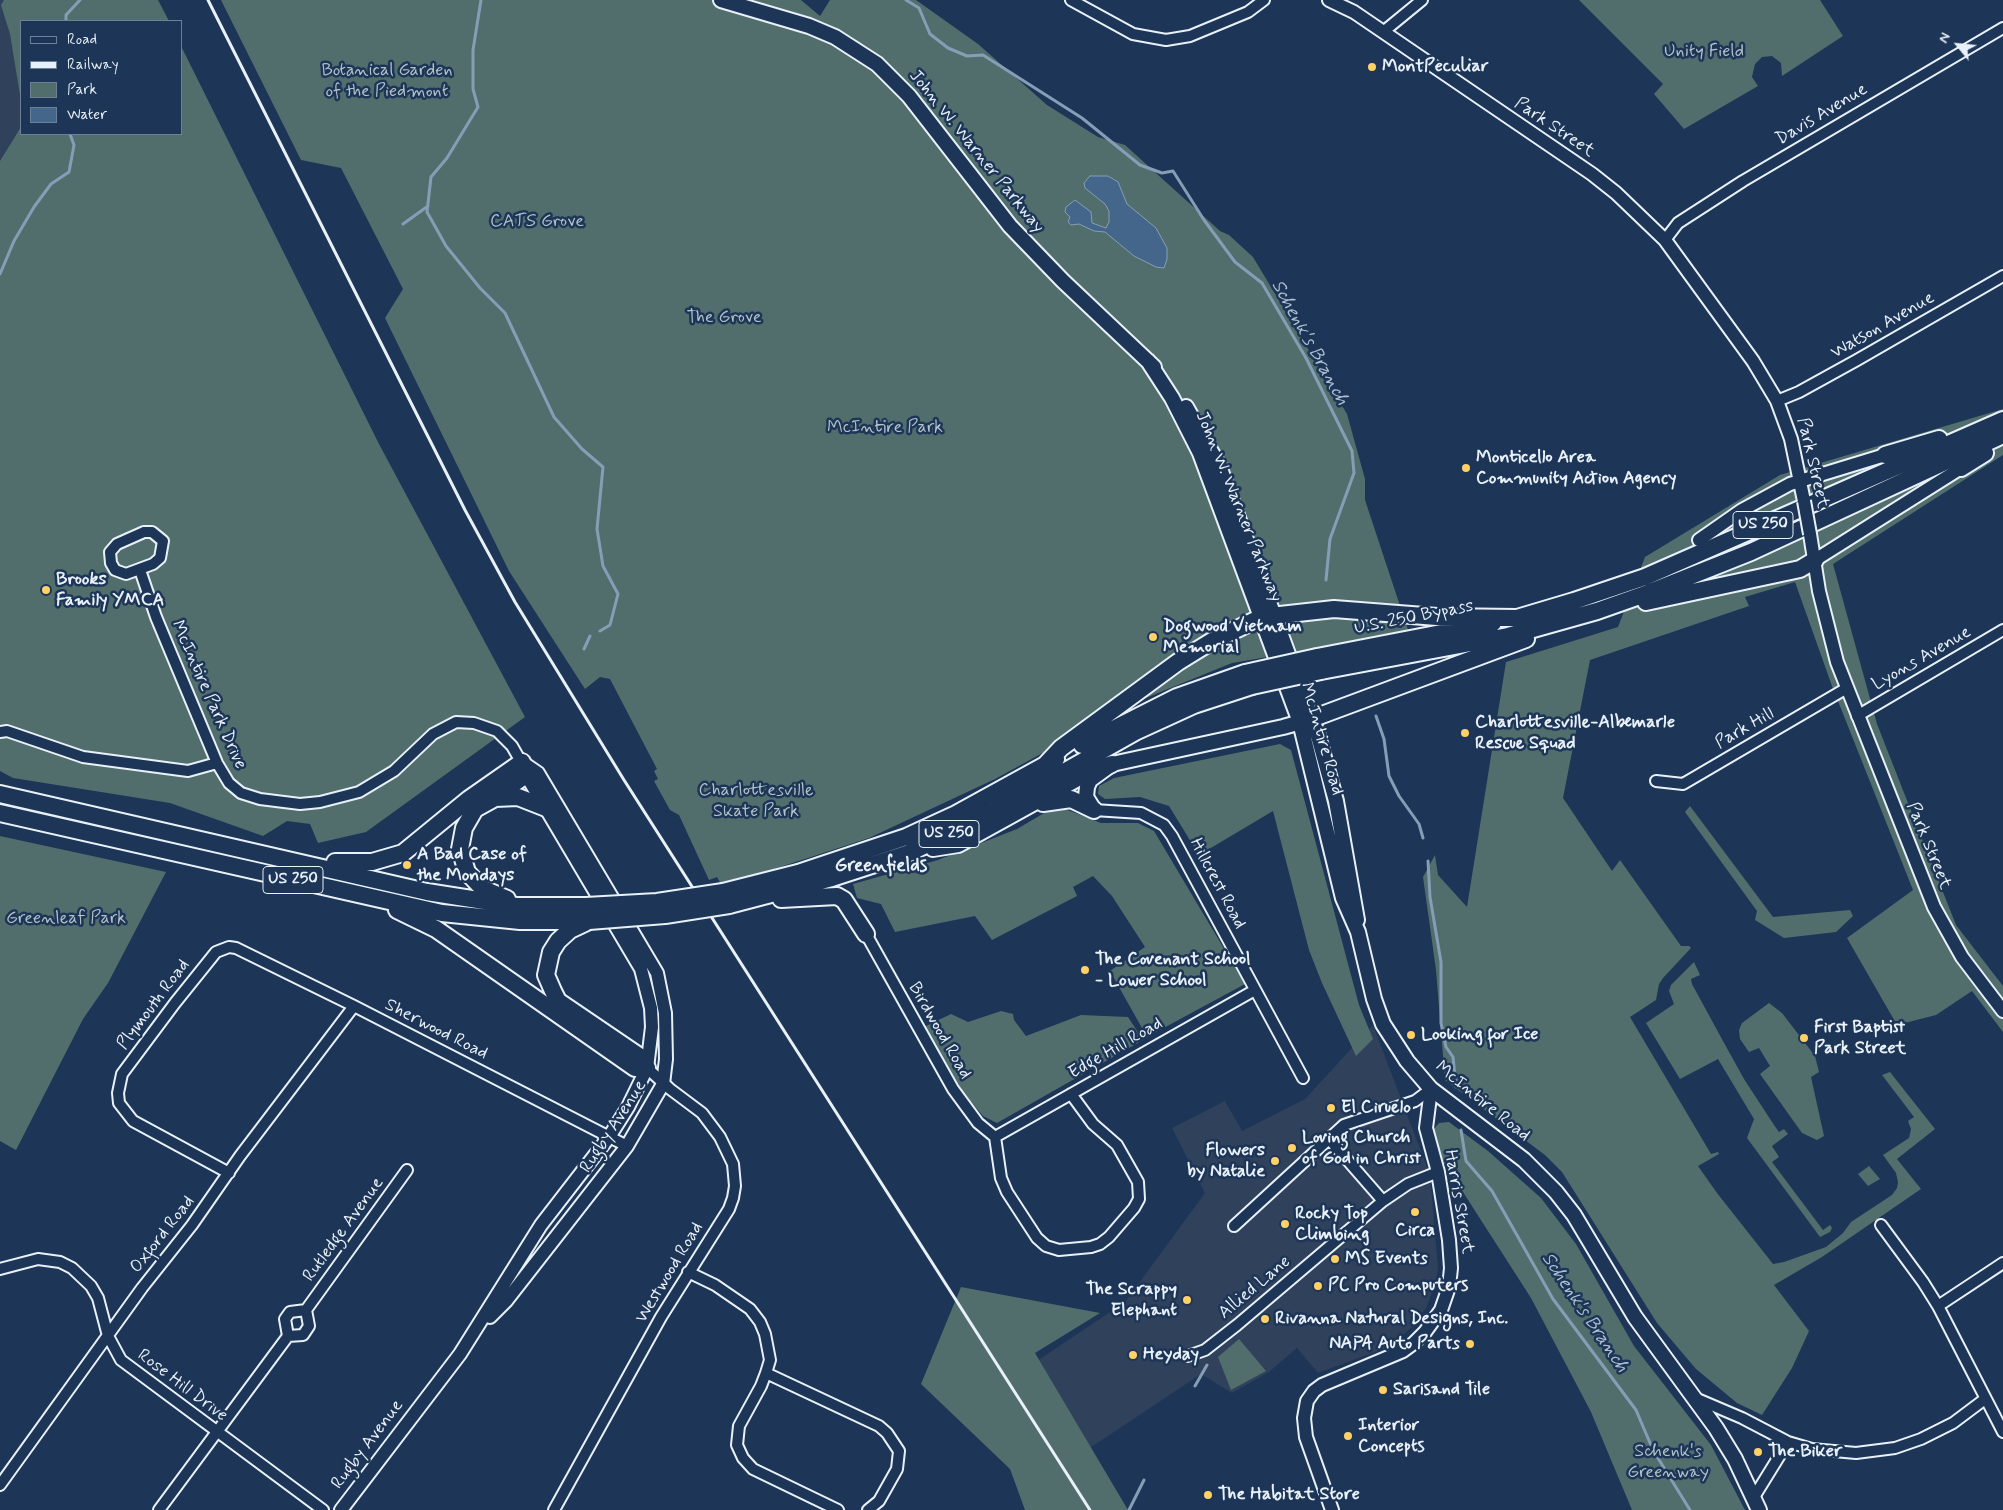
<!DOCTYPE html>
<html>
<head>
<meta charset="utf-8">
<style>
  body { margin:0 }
  #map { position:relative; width:2003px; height:1510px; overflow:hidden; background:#1d3557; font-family:Mynerve,sans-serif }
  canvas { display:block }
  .legend { position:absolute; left:20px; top:20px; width:162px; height:115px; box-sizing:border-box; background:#1d3557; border:1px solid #6e8097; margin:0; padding:6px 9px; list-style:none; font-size:15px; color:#e8f1f8 }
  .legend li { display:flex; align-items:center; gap:10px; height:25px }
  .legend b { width:25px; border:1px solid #6e8097 }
  .north { position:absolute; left:1933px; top:20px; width:50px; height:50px; -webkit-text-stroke:4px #1d3557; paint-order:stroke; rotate:298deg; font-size:14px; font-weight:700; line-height:20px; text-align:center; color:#e8f1f8 }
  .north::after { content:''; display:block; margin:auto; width:18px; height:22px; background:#e8f1f8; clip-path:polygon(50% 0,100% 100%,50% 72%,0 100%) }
</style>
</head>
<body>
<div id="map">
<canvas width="2003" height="1510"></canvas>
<ul class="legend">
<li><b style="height:6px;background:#1d3557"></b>Road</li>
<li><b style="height:6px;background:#e8f1f8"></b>Railway</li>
<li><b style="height:14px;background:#516e6d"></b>Park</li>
<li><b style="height:14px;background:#43668a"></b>Water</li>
</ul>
<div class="north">N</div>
</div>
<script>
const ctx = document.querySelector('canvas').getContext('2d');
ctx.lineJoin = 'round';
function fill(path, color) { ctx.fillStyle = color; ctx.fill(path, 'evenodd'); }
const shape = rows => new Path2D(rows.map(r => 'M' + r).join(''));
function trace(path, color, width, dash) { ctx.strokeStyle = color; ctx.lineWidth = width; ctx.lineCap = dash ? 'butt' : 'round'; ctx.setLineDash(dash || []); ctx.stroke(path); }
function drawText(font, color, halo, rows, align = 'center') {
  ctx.font = font + ' Mynerve,sans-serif'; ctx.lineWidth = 5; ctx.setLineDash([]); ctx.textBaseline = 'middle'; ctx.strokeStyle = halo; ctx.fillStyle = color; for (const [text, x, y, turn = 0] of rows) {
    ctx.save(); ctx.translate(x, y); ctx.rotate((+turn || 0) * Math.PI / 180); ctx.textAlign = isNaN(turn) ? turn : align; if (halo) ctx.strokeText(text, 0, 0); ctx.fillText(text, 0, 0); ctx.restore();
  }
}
const built = shape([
  [0,0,27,0,13,24,21,39,21,134,0,199],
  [1373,1025,1430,1175,1438,1268,1436,1282,1426,1308,1412,1327,1389,1347,1318,1373,1297,1348,1269,1372,1232,1393,1201,1374,1087,1450,1031,1365,1125,1302,1205,1193,1172,1128,1225,1101,1242,1131,1305,1099]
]);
const green = shape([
  [4,0,158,0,169,21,21,21,21,101,10,34,1,5],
  [221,0,801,0,820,16,830,0,916,0,978,44,1047,105,1098,137,1125,145,1220,231,1229,235,1253,257,1347,414,1365,479,1365,500,1409,633,1232,663,1136,702,995,779,869,838,722,886,717,877,709,880,679,815,670,810,654,781,658,779,654,771,657,769,610,679,600,677,585,689,509,571,385,318,403,289,341,168,301,160],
  [1579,0,1820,0,1843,36,1782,76,1781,63,1772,56,1762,57,1755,64,1752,77,1758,86,1684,129,1654,94,1663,84],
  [181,46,379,444,525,717,366,832,318,843,310,824,287,821,263,836,170,803,13,778,0,771,0,161,21,127,21,134,181,134],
  [2003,409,2003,455,1833,564,1877,724,1956,925,2003,986,2003,1032,1972,991,1936,1015,1897,1025,1847,938,1913,890,1832,686,1795,582,1745,597,1749,606,1590,660,1563,798,1612,871,1620,860,1681,946,1689,946,1691,948,1663,978,1659,984,1656,1000,1630,1017,1711,1154,1718,1152,1719,1154,1698,1166,1717,1193,1773,1264,1784,1262,1826,1247,1843,1233,1851,1222,1892,1195,1897,1188,1898,1182,1896,1173,1883,1155,1909,1138,1911,1129,1908,1121,1914,1117,1882,1075,1890,1072,1935,1129,1897,1159,1921,1189,1822,1257,1774,1285,1809,1331,1792,1368,1762,1415,1737,1403,1696,1369,1657,1323,1562,1172,1545,1155,1445,1080,1436,970,1423,877,1435,855,1438,875,1467,907,1506,662,1618,627,1645,557,1780,475],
  [1280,744,1291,750,1359,1005,1373,1039,1356,1056,1322,983,1309,950,1273,811,1199,855,1169,806,1140,797,1105,799,1098,794,1099,786,1114,778],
  [1690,806,1773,917,1850,910,1853,916,1836,932,1784,938,1755,920,1757,911,1685,812],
  [1051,809,1065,809,1101,823,1138,823,1154,831,1245,984,1147,1037,1110,971,1145,947,1112,896,1093,876,1073,887,1077,896,992,940,975,916,895,932,881,904,857,898,853,884,938,860,1017,829],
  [0,836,166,872,108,983,83,1019,16,1150,0,1141],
  [1694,962,1700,975,1691,979,1692,984,1723,1041,1744,1079,1774,1125,1779,1132,1784,1129,1788,1134,1772,1146,1779,1157,1772,1162,1823,1230,1830,1225,1832,1228,1830,1232,1820,1237,1747,1138,1754,1119,1718,1059,1680,1079,1646,1023,1674,1004,1669,991,1671,985],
  [1769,1003,1782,1013,1815,1056,1819,1072,1811,1077,1824,1136,1817,1140,1802,1133,1760,1074,1770,1066,1759,1048,1749,1052,1740,1039,1739,1030,1742,1023],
  [1001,1011,1013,1014,1014,1020,1026,1036,1081,1015,1128,1017,1143,1040,997,1123,983,1116,963,1092,924,1027,951,1014,968,1022],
  [1449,1122,1488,1151,1541,1198,1576,1244,1634,1346,1711,1445,1745,1510,1632,1510,1591,1412,1531,1298,1443,1161,1433,1130,1439,1123],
  [1869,1166,1880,1179,1868,1186,1858,1174],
  [961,1287,1100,1313,1035,1353,1128,1510,1025,1510,1010,1469,921,1384],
  [1239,1339,1266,1371,1231,1390,1218,1357]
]);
const water = shape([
  [1090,176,1108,176,1118,182,1127,204,1156,228,1167,248,1167,259,1164,268,1156,267,1134,256,1105,232,1094,231,1079,224,1071,225,1068,222,1070,217,1065,212,1066,207,1075,200,1091,212,1092,223,1106,228,1109,222,1109,211,1105,204,1085,188,1084,183,1090,176]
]);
const stream = shape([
  [481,0,473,50,473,89,478,107,447,158,431,177,427,212,446,246,480,288,505,313,554,417,582,449,603,467,597,529,603,566,618,594,610,625,600,631],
  [906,0,919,8,930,34,948,48,967,56,983,55,1082,118,1140,165,1162,173,1173,171,1204,220,1235,262,1262,283,1306,358,1352,451,1354,473,1330,539,1326,580],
  [66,21,66,15,80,0],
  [403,224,428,206],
  [0,274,14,241,34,207,51,184,69,172,74,145,70,134],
  [584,649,590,636],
  [1376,716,1384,739,1389,776,1399,796,1419,824,1423,838],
  [1428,861,1430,897,1441,962,1441,1023,1446,1047,1453,1057,1456,1087],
  [1461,1130,1466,1161,1492,1191,1553,1299,1636,1410,1653,1450,1690,1510],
  [1195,1386,1207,1365],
  [1129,1510,1144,1480]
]);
const minor = shape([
  [1071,0,1133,34,1166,40,1190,36,1248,12,1264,0],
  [1383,32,1422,0],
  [1665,240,1678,223,1743,181,2003,28],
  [1777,401,1799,392,1857,360,2003,276],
  [144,532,152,532,163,541,160,558,153,564,126,574,115,570,111,563,110,552,117,544,144,532],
  [140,570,156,617,217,763,229,783,241,793,260,799,300,804,320,802,359,792,394,771,433,734,456,722,474,723,497,731,512,746,524,767],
  [1857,716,2003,630],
  [0,732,7,731,83,757,188,771,217,763],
  [1656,781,1683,784,1847,688],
  [1094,810,1141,813,1164,825,1172,836,1303,1078],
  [866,934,953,1089,978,1123,995,1137],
  [995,1137,1001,1178,1007,1192,1037,1238,1046,1246,1059,1250,1091,1247,1100,1244,1109,1237,1134,1208,1139,1199,1138,1182,1117,1145,1093,1124,1071,1094],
  [995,1137,1255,990],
  [1329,1139,1383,1201],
  [229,1173,133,1121,119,1103,118,1093,122,1074,175,1003,216,952,229,947,236,948,354,1006,627,1146],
  [1881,1225,1923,1282,1938,1306,2003,1432],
  [1234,1226,1344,1125,1415,1101,1431,1089],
  [0,1269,38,1259,60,1262,72,1268,91,1286,98,1298,108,1336,121,1360,323,1510],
  [688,1272,715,1285,750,1309,760,1322,765,1334,770,1360,766,1373],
  [1938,1306,2003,1263],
  [306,1310,407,1170],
  [288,1336,303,1335,309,1326,306,1310],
  [288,1336,285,1319,290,1312,306,1310],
  [1188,1356,1205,1350,1237,1325,1383,1201,1408,1184,1438,1172],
  [1695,1398,1742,1418,1788,1442,1812,1449,1856,1453,1895,1448,1921,1439,1953,1423,1985,1399],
  [0,1485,142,1288,192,1225,240,1156,354,1006],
  [1754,1497,1788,1442],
  [159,1510,288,1336],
  [554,1510,661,1317,729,1209,733,1198,735,1186,733,1164,720,1137,702,1113,670,1089,647,1068],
  [838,1510,753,1469,743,1458,737,1445,739,1426,761,1386,766,1373,879,1426,887,1433,899,1451,897,1469,879,1501,868,1510]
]);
const tertiary = shape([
  [1329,0,1354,12,1592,174,1616,193,1665,240,1753,361,1777,401,1791,439,1804,501],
  [1810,534,1819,591,1837,662,1934,907,1962,957,2003,1011],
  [1699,540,1742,510,1790,484,1885,455],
  [1815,560,1961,468],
  [490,1317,506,1301,627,1146,663,1084,666,1059,665,1013,657,973,538,773,522,762],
  [341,1510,460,1354,541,1225,609,1137,628,1107,647,1068,652,1027,651,1008,641,969,526,775],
  [1332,1510,1306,1437,1304,1418,1307,1401,1314,1391,1322,1385,1403,1351,1414,1343,1425,1332,1441,1310,1449,1287,1451,1268,1449,1240,1438,1172,1426,1128,1431,1089]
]);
const secondary = shape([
  [721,0,809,26,835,37,877,64,909,96,1010,226,1063,281,1154,367],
  [1148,361,1172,398,1200,453,1300,722,1343,898,1358,932,1374,999,1383,1024,1407,1061,1431,1089,1524,1160,1556,1192,1574,1215,1635,1317,1716,1428,1735,1459,1759,1510],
  [1186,407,1219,466,1318,736,1336,801,1357,920],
  [1094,810,1086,797,1087,787,1090,780,1112,764,1283,727,1308,720]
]);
const trunk = shape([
  [1885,455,1939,439],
  [1961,468,1985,453],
  [1646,602,1800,569,1815,560],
  [1317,657,1493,623],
  [1321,671,1508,636,1597,611,1648,593,1751,552,2003,435],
  [1311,719,1526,639],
  [1082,745,1177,697,1245,673],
  [1046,764,1061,748,1178,662,1212,641,1262,617,1334,609,1437,617,1517,618,1574,601,1645,577,2003,420],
  [0,794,427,892,516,906,586,906],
  [493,798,526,775],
  [1043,803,1071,799,1094,810],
  [0,813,442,913,520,921,589,921],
  [933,848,958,844,1083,775,1112,764],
  [335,862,372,862,403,853,469,799,522,762],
  [723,892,798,873,906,837,956,814,1056,759],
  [507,899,483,889,467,872,460,849,464,828,475,809,495,798,518,797,546,808],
  [781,899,837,896,844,900,866,934],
  [729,905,832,878,909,853,993,812,1135,732,1194,705,1252,686],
  [397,910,436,929,635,1068,647,1068],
  [587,922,570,930,558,941,551,952,546,975,553,991,558,1001,639,1056,647,1068]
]);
const rail = shape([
  [208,0,465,510,515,602,624,780,1090,1510]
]);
const tertiaryBridge = shape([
  [1804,501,1810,534]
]);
const trunkBridge = shape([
  [1245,673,1317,657],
  [1252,686,1321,671],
  [586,906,657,902,723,892],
  [589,921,665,915,729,905]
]);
const markers = [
  [1372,67,5,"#ffd166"],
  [1466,468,5,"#ffd166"],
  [46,590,5,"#ffd166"],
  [1153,637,5,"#ffd166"],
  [1465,733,5,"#ffd166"],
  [407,865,5,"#ffd166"],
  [1085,970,5,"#ffd166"],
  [1411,1035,5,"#ffd166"],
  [1804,1038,5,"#ffd166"],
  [1331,1108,5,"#ffd166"],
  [1292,1148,5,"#ffd166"],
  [1275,1161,5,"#ffd166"],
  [1415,1212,5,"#ffd166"],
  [1285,1224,5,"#ffd166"],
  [1335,1259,5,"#ffd166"],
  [1318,1286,5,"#ffd166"],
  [1187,1300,5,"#ffd166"],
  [1265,1319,5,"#ffd166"],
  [1470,1344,5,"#ffd166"],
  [1133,1355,5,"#ffd166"],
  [1383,1390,5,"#ffd166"],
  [1348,1436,5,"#ffd166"],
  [1758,1452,5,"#ffd166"],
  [1208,1495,5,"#ffd166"]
];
const shields = [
  [1763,525,60],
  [949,834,60],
  [293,880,60]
];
const shieldNames = [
  ["US 250",1763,525],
  ["US 250",949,834],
  ["US 250",293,880]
];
const parkNames = [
  ["Unity Field",1704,52],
  ["Botanical Garden",387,71],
  ["of the Piedmont",387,92],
  ["CATS Grove",537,222],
  ["The Grove",724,318],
  ["McIntire Park",885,428],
  ["Charlottesville",756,791],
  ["Skate Park",756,812],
  ["Greenleaf Park",66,919],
  ["Schenk's",1668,1452],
  ["Greenway",1668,1473]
];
const poiNames = [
  ["MontPeculiar",1382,67],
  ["Monticello Area",1476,458],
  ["Community Action Agency",1476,479],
  ["Brooks",56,580],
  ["Family YMCA",56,601],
  ["Dogwood Vietnam",1163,627],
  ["Memorial",1163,648],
  ["Charlottesville-Albemarle",1475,723],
  ["Rescue Squad",1475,744],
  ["A Bad Case of",417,855],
  ["the Mondays",417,876],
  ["The Covenant School",1095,960],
  ["- Lower School",1095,981],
  ["First Baptist",1814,1028],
  ["Park Street",1814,1049],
  ["Looking for Ice",1421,1035],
  ["El Ciruelo",1341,1108],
  ["Loving Church",1302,1138],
  ["of God in Christ",1302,1159],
  ["Flowers",1265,1151,"right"],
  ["by Natalie",1265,1172,"right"],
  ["Rocky Top",1295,1214],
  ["Climbing",1295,1235],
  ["Circa",1415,1231,"center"],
  ["MS Events",1345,1259],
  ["PC Pro Computers",1328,1286],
  ["The Scrappy",1177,1290,"right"],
  ["Elephant",1177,1311,"right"],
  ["Rivanna Natural Designs, Inc.",1275,1319],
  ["NAPA Auto Parts",1460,1344,"right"],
  ["Heyday",1143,1355],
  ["Sarisand Tile",1393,1390],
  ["Interior",1358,1426],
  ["Concepts",1358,1447],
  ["The Biker",1768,1452],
  ["The Habitat Store",1218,1495]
];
const streetNames = [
  ["Davis Avenue",1822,115,-31],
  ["Park Street",1554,128,34],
  ["John W. Warner Parkway",976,152,51],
  ["Watson Avenue",1883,326,-30],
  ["Park Street",1812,463,77],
  ["John W. Warner Parkway",1238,507,68],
  ["U.S. 250 Bypass",1414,618,-11],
  ["Lyons Avenue",1922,659,-30],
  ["McIntire Park Drive",208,695,66],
  ["Park Hill",1745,729,-30],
  ["McIntire Road",1321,739,74],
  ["Park Street",1928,846,68],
  ["Hillcrest Road",1217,884,62],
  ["Plymouth Road",154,1005,-53],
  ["Sherwood Road",436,1030,27],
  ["Birdwood Road",939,1031,60],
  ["Edge Hill Road",1116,1049,-30],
  ["McIntire Road",1482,1102,39],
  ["Rugby Avenue",614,1127,-57],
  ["Harris Street",1458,1202,80],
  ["Rutledge Avenue",344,1230,-54],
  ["Oxford Road",163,1235,-52],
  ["Westwood Road",670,1273,-59],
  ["Allied Lane",1255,1288,-40],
  ["Rose Hill Drive",182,1386,37],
  ["Rugby Avenue",368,1445,-53]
];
const waterNames = [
  ["Schenk's Branch",1309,343,61],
  ["Schenk's Branch",1584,1313,56]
];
const neighbourhoodNames = [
  ["Greenfields",881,867]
];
fill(built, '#30415c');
fill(green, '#516e6d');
fill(water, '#43668a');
trace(water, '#859eb6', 1);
trace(stream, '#859eb6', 3);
trace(minor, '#e8f1f8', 14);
trace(tertiary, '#e8f1f8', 16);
trace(secondary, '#e8f1f8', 18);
trace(trunk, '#e8f1f8', 20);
trace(minor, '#1d3557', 10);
trace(tertiary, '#1d3557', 12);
trace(secondary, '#1d3557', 14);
trace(trunk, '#1d3557', 16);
trace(rail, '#e8f1f8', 3);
trace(tertiaryBridge, '#e8f1f8', 16, []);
trace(trunkBridge, '#e8f1f8', 20, []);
trace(tertiaryBridge, '#1d3557', 12);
trace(trunkBridge, '#1d3557', 16);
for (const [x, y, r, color] of markers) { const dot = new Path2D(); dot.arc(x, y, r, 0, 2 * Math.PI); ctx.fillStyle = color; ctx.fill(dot); trace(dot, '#1d3557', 2); }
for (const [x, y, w] of shields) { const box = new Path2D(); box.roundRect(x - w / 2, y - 13.5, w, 27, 4); ctx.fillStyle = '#1d3557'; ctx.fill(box); trace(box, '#e8f1f8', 1); }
drawText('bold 16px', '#e8f1f8', null, shieldNames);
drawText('18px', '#b3c3c7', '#1d3557', parkNames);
drawText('bold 18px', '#e8f1f8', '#1d3557', poiNames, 'left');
drawText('18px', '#e8f1f8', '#1d3557', streetNames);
drawText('italic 19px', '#aec0d2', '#1d3557', waterNames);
drawText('bold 19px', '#e8f1f8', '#1d3557', neighbourhoodNames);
</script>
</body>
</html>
